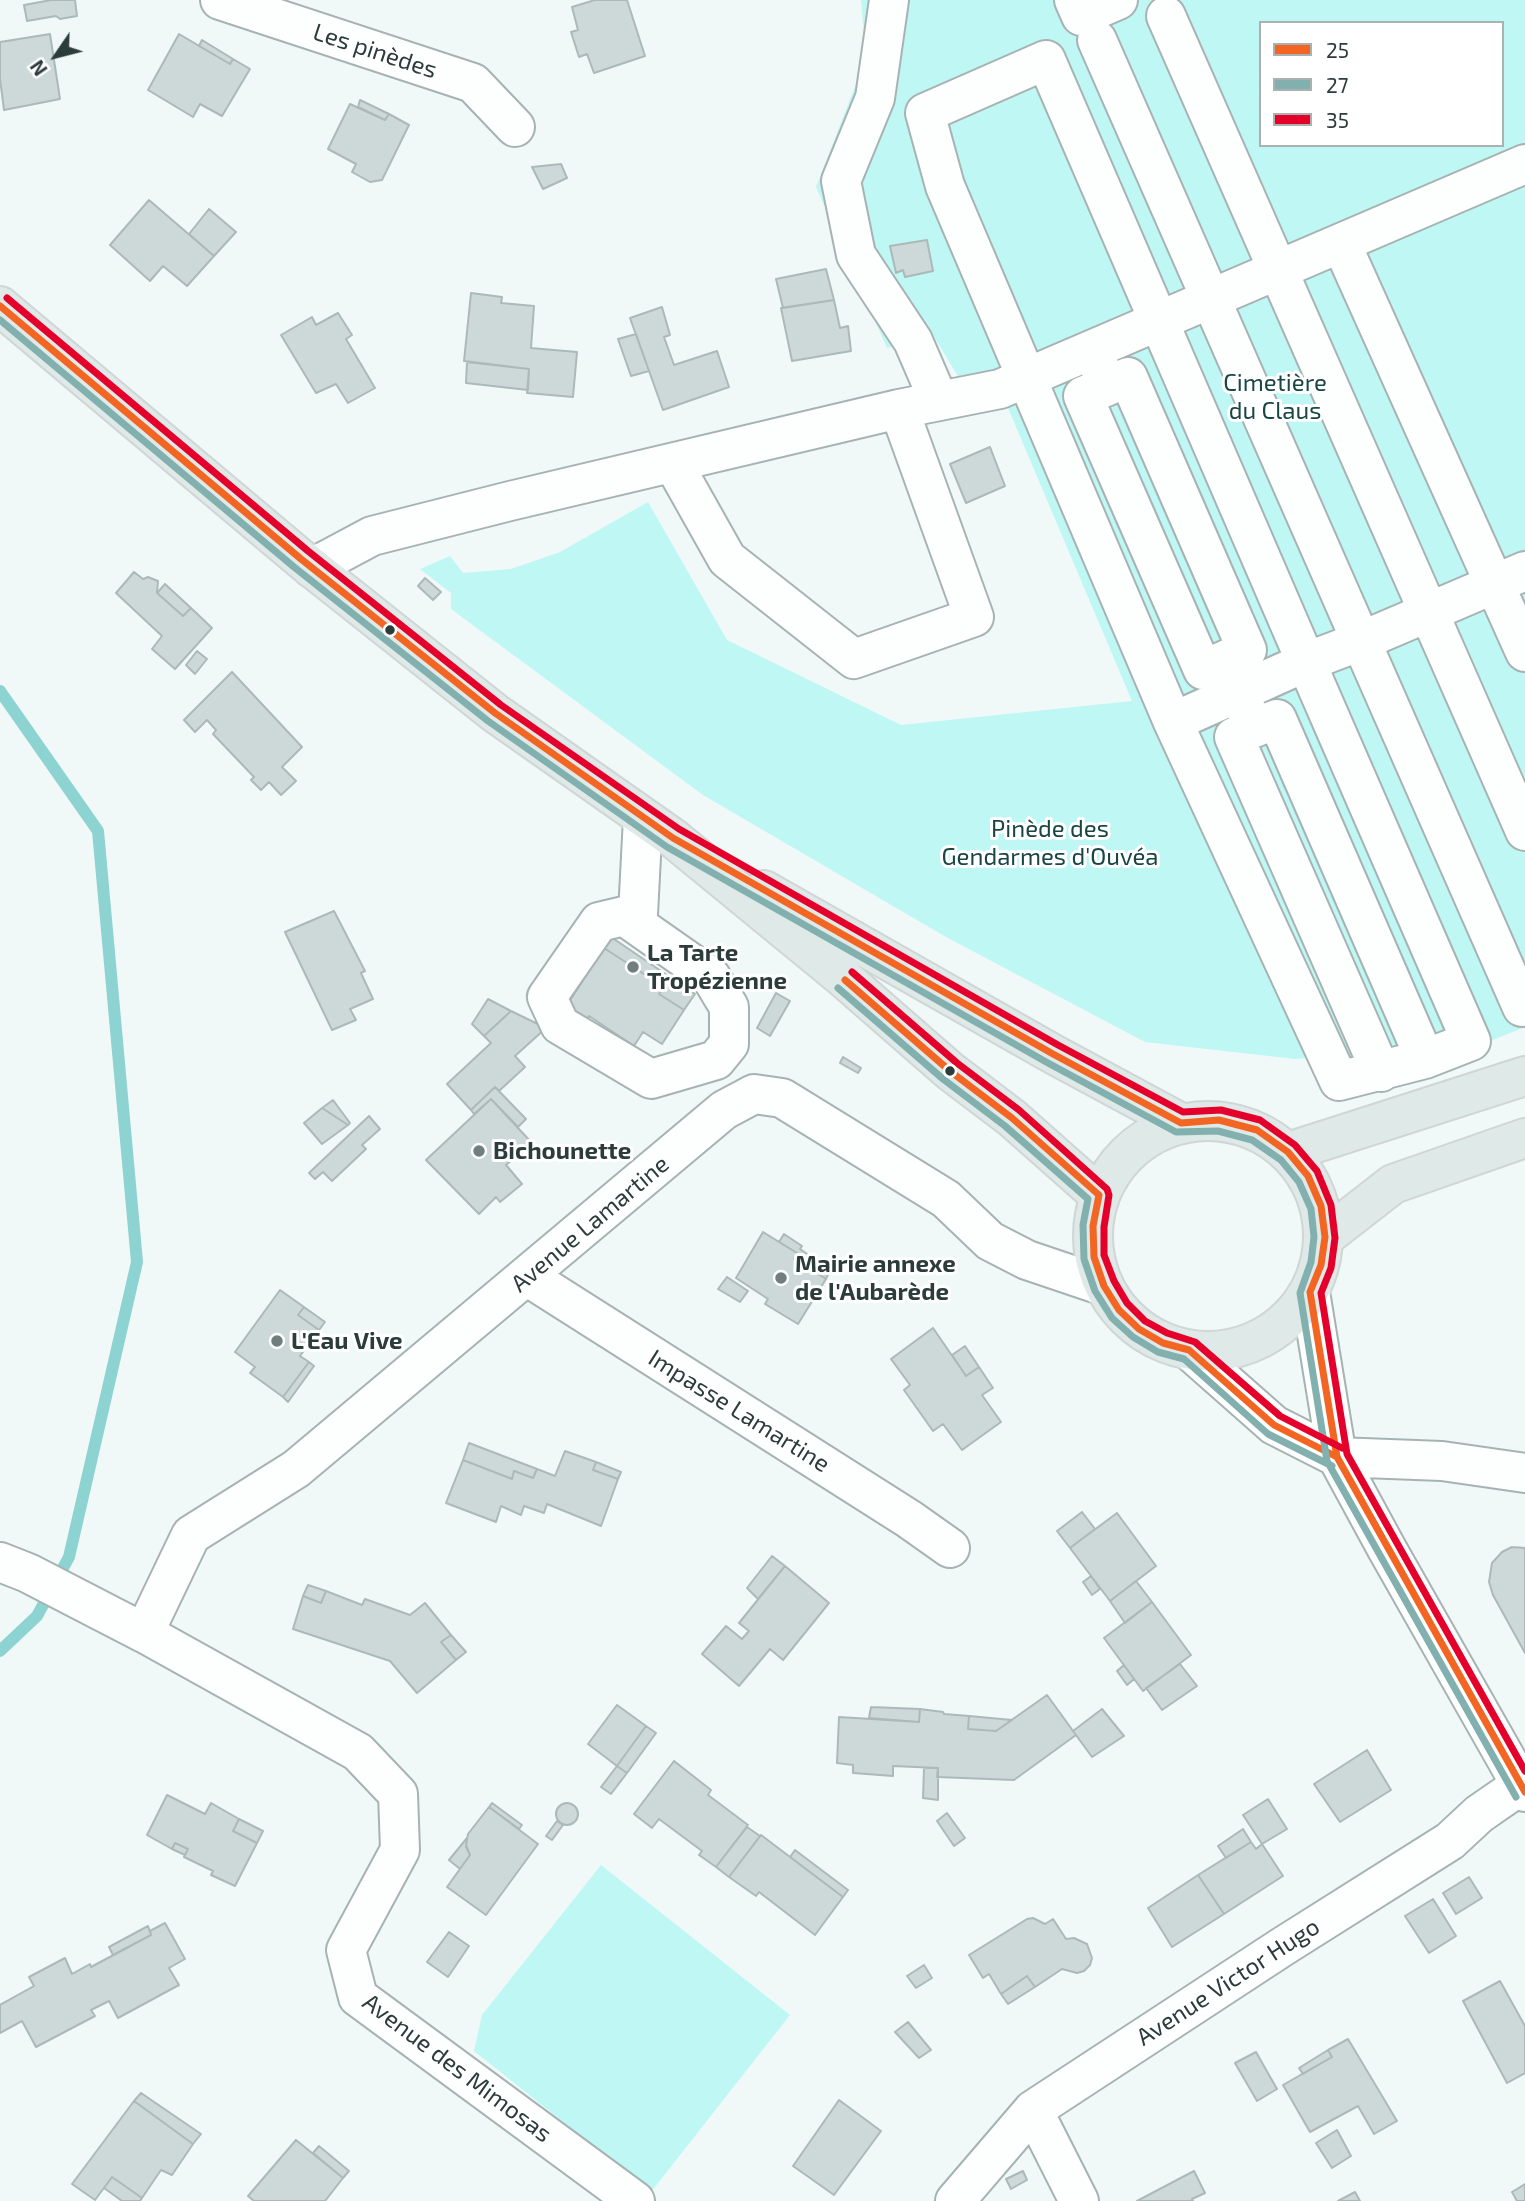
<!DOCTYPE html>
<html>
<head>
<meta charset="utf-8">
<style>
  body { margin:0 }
  #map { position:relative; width:1525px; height:2201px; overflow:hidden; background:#f0f9f8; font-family:"Exo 2",sans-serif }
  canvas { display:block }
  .legend { position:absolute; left:1259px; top:21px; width:245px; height:126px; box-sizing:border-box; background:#fff; border:2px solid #aab1b1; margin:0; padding:9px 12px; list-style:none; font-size:21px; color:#2b3c3b }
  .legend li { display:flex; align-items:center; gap:14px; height:35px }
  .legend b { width:35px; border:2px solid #aab1b1 }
  .north { position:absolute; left:21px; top:21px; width:70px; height:70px; -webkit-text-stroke:5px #fff; paint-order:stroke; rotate:235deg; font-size:19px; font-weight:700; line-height:28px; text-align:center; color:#2b3c3b }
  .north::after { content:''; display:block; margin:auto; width:24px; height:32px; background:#2b3c3b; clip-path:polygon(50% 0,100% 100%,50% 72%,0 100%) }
</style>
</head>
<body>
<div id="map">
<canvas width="1525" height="2201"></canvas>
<ul class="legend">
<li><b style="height:9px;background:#f26522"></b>25</li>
<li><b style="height:9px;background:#81b0af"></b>27</li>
<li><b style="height:9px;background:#e4002b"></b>35</li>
</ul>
<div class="north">N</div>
</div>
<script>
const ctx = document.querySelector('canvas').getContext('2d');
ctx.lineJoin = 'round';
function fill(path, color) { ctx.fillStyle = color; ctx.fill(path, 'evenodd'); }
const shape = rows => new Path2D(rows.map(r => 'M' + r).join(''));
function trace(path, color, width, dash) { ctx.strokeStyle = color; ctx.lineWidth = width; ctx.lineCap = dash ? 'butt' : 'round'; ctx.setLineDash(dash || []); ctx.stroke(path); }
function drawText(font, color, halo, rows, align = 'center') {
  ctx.font = font + ' "Exo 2",sans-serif'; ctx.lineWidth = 6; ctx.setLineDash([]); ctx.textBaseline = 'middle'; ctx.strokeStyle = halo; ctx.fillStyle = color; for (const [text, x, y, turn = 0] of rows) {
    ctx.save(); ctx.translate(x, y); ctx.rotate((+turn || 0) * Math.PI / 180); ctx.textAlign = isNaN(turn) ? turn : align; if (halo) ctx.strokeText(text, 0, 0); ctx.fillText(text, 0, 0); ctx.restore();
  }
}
const green = shape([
  [861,0,1525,0,1525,1027,1453,1056,1371,1081,1317,1057,1295,1059,1145,1042,946,937,703,795,451,609,451,593,420,569,450,556,463,573,511,569,560,552,648,502,727,640,901,725,1132,701,1000,389,962,383,933,335,887,348,816,187,866,58],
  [1261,23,1502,23,1502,145,1261,145],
  [601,1865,790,2015,651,2192,474,2051,482,2015]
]);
const stream = shape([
  [0,691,98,831,137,1262,69,1557,37,1616,0,1651]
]);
const building = shape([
  [51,0,75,0,77,16,60,19,56,16,27,21,24,5,51,0],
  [595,0,627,0,645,56,594,73,587,54,579,57,571,32,578,30,572,7,595,0],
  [50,34,60,99,4,110,0,79,0,42,50,34],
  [179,34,230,64,233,59,250,69,222,116,200,104,193,117,148,90,179,34],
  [202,40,233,59,230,64,199,46,202,40],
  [360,100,389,114,385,120,358,107,360,100],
  [350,104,385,120,389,114,409,125,382,180,370,182,352,172,356,164,328,149,350,104],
  [561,164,567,178,543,189,532,167,561,164],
  [149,200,214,256,187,286,163,266,150,281,110,245,149,200],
  [209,209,236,232,214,256,189,234,209,209],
  [927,240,933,271,905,277,903,270,896,273,890,246,927,240],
  [826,269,834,300,783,308,776,279,826,269],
  [471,293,502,297,501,303,534,306,531,348,577,352,573,397,527,393,529,369,464,361,471,293],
  [834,300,840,328,848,326,851,351,792,361,781,308,834,300],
  [662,307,670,335,664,337,674,365,717,351,729,387,663,410,630,318,662,307],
  [338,313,352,335,346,339,375,388,348,403,336,384,316,393,281,335,312,317,316,325,338,313],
  [636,334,649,371,631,376,618,339,636,334],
  [467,362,529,369,528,390,466,383,467,362],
  [990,447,1005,486,966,503,950,464,990,447],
  [134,572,143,579,148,577,158,581,157,593,183,616,191,608,212,628,175,669,152,649,162,636,116,593,134,572],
  [425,578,441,592,433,600,418,586,425,578],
  [165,584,191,608,183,616,157,593,165,584],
  [197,651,207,659,195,674,186,665,197,651],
  [232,672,302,747,282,767,296,781,281,795,269,782,261,790,251,780,254,777,213,734,216,730,207,720,195,732,184,720,232,672],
  [334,911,365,971,361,973,373,999,350,1009,356,1020,332,1030,285,932,334,911],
  [611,937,695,994,684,1010,659,994,664,987,604,948,611,937],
  [604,948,664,987,659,994,684,1010,662,1044,643,1032,634,1046,589,1016,587,1019,567,1005,604,948],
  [776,993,790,1001,770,1036,757,1028,776,993],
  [488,999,511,1011,484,1036,472,1024,488,999],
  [511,1011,546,1028,515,1056,525,1067,499,1091,495,1087,471,1110,447,1084,491,1043,484,1036,511,1011],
  [843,1057,861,1068,858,1073,840,1063,843,1057],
  [495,1087,526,1119,518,1127,491,1099,474,1114,471,1110,495,1087],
  [491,1099,532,1143,506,1165,522,1184,500,1202,496,1197,479,1214,426,1160,491,1099],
  [333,1100,350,1123,348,1125,322,1108,333,1100],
  [322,1108,348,1125,322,1144,304,1123,322,1108],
  [369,1116,380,1129,362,1145,366,1149,332,1181,323,1172,315,1179,309,1173,369,1116],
  [763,1232,797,1253,794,1259,826,1279,798,1324,765,1304,768,1299,736,1278,763,1232],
  [784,1234,802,1246,800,1249,830,1270,826,1279,794,1259,797,1253,779,1242,784,1234],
  [727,1277,748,1291,740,1302,718,1289,727,1277],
  [280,1290,304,1307,298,1315,319,1330,300,1356,309,1362,283,1397,250,1373,255,1367,235,1352,280,1290],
  [304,1307,325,1322,319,1330,298,1315,304,1307],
  [933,1328,966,1376,979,1367,993,1388,982,1395,1001,1422,962,1450,943,1424,933,1431,904,1390,910,1385,891,1359,933,1328],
  [965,1346,979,1367,966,1376,952,1355,965,1346],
  [309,1362,314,1366,288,1402,283,1397,309,1362],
  [469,1443,537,1469,533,1478,514,1471,512,1479,463,1460,469,1443],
  [565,1451,596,1462,593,1470,618,1479,601,1526,547,1504,544,1513,524,1506,521,1515,501,1506,496,1522,446,1503,463,1460,512,1479,514,1471,533,1478,537,1469,555,1476,565,1451],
  [596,1462,621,1472,618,1479,593,1470,596,1462],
  [1082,1512,1095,1529,1070,1548,1057,1531,1082,1512],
  [1117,1513,1156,1566,1110,1601,1070,1548,1117,1513],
  [1512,1547,1525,1548,1525,1653,1493,1595,1489,1582,1492,1563,1502,1552,1512,1547],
  [772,1556,785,1566,758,1599,747,1588,772,1556],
  [785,1566,829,1603,783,1660,770,1649,739,1686,702,1654,726,1626,742,1639,749,1631,739,1623,785,1566],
  [1091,1576,1100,1589,1092,1595,1083,1582,1091,1576],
  [1136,1581,1152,1602,1125,1623,1110,1601,1136,1581],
  [308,1585,326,1591,321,1603,303,1596,308,1585],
  [326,1591,362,1605,365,1599,410,1615,425,1603,451,1635,441,1642,456,1660,417,1693,390,1661,293,1629,303,1596,321,1603,326,1591],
  [1152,1602,1191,1655,1143,1691,1104,1638,1152,1602],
  [451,1635,466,1652,456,1660,441,1642,451,1635],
  [1180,1664,1197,1686,1162,1710,1146,1688,1180,1664],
  [1124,1665,1134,1679,1127,1685,1117,1671,1124,1665],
  [1047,1695,1076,1735,1014,1780,937,1777,938,1768,893,1766,893,1776,853,1773,853,1765,837,1763,839,1717,919,1722,920,1709,943,1712,944,1714,969,1716,968,1729,996,1731,1047,1695],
  [617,1705,646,1726,617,1766,588,1744,617,1705],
  [871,1707,920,1709,919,1722,869,1718,871,1707],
  [1102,1709,1124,1736,1092,1757,1073,1731,1102,1709],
  [969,1716,1012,1720,996,1731,968,1729,969,1716],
  [646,1726,656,1733,627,1773,617,1766,646,1726],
  [1367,1750,1391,1790,1340,1822,1314,1784,1367,1750],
  [674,1761,711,1790,708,1795,748,1825,716,1867,699,1855,702,1851,659,1819,652,1828,634,1814,674,1761],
  [617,1766,627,1773,611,1794,601,1787,617,1766],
  [924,1768,938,1768,938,1800,923,1798,924,1768],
  [167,1795,205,1814,211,1803,239,1819,233,1831,257,1843,235,1886,211,1875,213,1871,184,1857,188,1849,175,1843,172,1849,147,1835,167,1795],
  [1268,1799,1287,1829,1262,1844,1243,1815,1268,1799],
  '556 1814a11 11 0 1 1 22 0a11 11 0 1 1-22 0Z',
  [492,1803,522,1825,519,1829,489,1807,492,1803],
  [489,1807,538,1844,486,1915,447,1887,470,1855,466,1845,468,1834,489,1807],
  [947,1813,965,1838,954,1846,937,1821,947,1813],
  [239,1819,263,1831,257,1843,233,1831,239,1819],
  [557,1821,563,1825,552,1840,546,1836,557,1821],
  [747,1827,760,1836,729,1877,716,1867,747,1827],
  [1243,1829,1251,1842,1226,1858,1218,1846,1243,1829],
  [761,1835,843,1897,815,1935,759,1892,756,1896,729,1877,761,1835],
  [467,1838,466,1847,470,1855,460,1869,449,1860,467,1838],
  [1251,1842,1256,1849,1262,1844,1283,1876,1224,1914,1198,1875,1251,1842],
  [175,1843,188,1849,185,1855,172,1849,175,1843],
  [795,1850,848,1890,843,1897,790,1857,795,1850],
  [1198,1875,1224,1914,1172,1947,1148,1908,1198,1875],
  [1469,1877,1482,1898,1456,1914,1443,1893,1469,1877],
  [1433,1899,1456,1936,1429,1953,1405,1916,1433,1899],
  [1033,1918,1045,1924,1053,1919,1066,1939,1074,1938,1087,1944,1092,1958,1090,1965,1084,1971,1077,1973,1062,1969,1035,1987,1027,1976,1001,1994,989,1974,983,1978,969,1955,1027,1919,1033,1918],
  [165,1923,185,1959,169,1968,179,1985,118,2018,109,2001,91,2010,95,2016,36,2047,22,2021,0,2033,0,2005,34,1986,29,1977,65,1958,72,1974,90,1964,91,1967,151,1935,150,1931,165,1923],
  [148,1926,151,1935,113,1955,109,1947,148,1926],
  [449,1932,469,1946,448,1977,427,1962,449,1932],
  [924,1965,932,1978,916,1988,907,1976,924,1965],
  [1027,1976,1035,1987,1008,2004,1001,1994,1027,1976],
  [1500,1981,1525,2026,1525,2073,1507,2083,1463,2001,1500,1981],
  [908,2022,931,2050,919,2058,895,2032,908,2022],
  [1348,2039,1397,2121,1374,2134,1358,2106,1310,2132,1283,2085,1332,2057,1328,2050,1348,2039],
  [1328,2050,1332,2057,1303,2074,1299,2068,1328,2050],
  [1256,2052,1277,2089,1257,2101,1235,2063,1256,2052],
  [141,2093,201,2134,193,2144,134,2101,141,2093],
  [839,2100,881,2131,834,2195,793,2166,839,2100],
  [134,2101,193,2144,172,2175,161,2170,142,2198,112,2177,95,2200,72,2184,134,2101],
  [1337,2130,1351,2156,1332,2168,1316,2143,1337,2130],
  [296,2140,343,2178,325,2201,254,2201,248,2196,296,2140],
  [319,2146,349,2171,343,2178,313,2153,319,2146],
  [1023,2171,1027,2180,1011,2189,1006,2179,1023,2171],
  [1194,2171,1205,2193,1192,2199,1193,2201,1137,2201,1194,2171],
  [112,2177,142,2198,140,2201,122,2201,104,2188,112,2177],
  [1525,2184,1525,2201,1517,2201,1512,2192,1525,2184],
  [1355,2192,1360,2201,1338,2201,1355,2192]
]);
const minor = shape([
  [220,0,473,83,515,127],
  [889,0,875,98,841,181,856,255,913,341,939,401],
  [1074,0,1081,16,1118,0],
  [1166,16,1525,831],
  [1097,40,1361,641,1525,571],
  [1046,60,1306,662,1471,1041,1425,1059,1339,1081,1173,722,945,186,925,113,1046,60],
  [1341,243,1525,652],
  [1092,350,1108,386,1083,396,1203,670,1225,660,1254,728,1234,737,1381,1072],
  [1108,386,1128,377,1247,650,1225,660],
  [899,409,1000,389,1525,164],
  [312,568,372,536,510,501,899,409,974,617,854,659,727,559,673,463],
  [1173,722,1306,662,1361,641,1522,1007,1525,1006],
  [1254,728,1277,719,1425,1059],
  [624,916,711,977,729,1007,729,1044,716,1060,651,1079,560,1025,547,997,599,922,624,916,638,914,643,818],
  [528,1277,909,1519,950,1548],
  [1310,1292,1337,1457,1387,1549,1525,1792],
  [1189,1350,1274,1425,1337,1457,1442,1461,1525,1473],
  [0,1562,28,1573,144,1633,358,1752,398,1794,400,1850,346,1950,358,1997,635,2201],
  [144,1633,191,1535,296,1469,724,1110,754,1094,782,1098,946,1199,990,1241,1027,1260,1104,1286],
  [1033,2110,1079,2201],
  [955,2201,1033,2110,1282,1947,1450,1841,1479,1814,1521,1785]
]);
const major = shape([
  [0,306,301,559,495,713,673,838,840,975,950,1071,1012,1118,1099,1195],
  [764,890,1053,1054,1181,1123],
  '1093 1236a115 115 0 1 1 230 0a115 115 0 1 1-230 0Z',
  [1288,1152,1525,1076],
  [1325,1237,1393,1184,1525,1138]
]);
const bus1 = shape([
  [0,306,301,559,495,713,673,838,1053,1054,1181,1123,1219,1120,1257,1130,1288,1152,1308,1176,1321,1206,1325,1237,1321,1265,1310,1292,1337,1457,1525,1792],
  [845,980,950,1071,1012,1118,1099,1195,1093,1226,1094,1257,1104,1286,1119,1310,1139,1329,1163,1343,1189,1350,1274,1425,1337,1457]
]);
const bus2 = shape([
  [0,320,294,567,488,721,667,847,1048,1063,1176,1132,1218,1131,1252,1140,1281,1160,1299,1182,1311,1209,1314,1237,1311,1262,1300,1293,1327,1461,1516,1797],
  [838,988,943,1079,1005,1126,1088,1199,1083,1225,1084,1259,1095,1291,1112,1318,1133,1337,1158,1352,1184,1359,1268,1434,1332,1466]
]);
const bus3 = shape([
  [7,298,308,551,501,705,679,829,1058,1045,1183,1112,1221,1110,1260,1120,1295,1145,1317,1171,1331,1205,1335,1238,1331,1268,1321,1293,1347,1454,1525,1771],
  [852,972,957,1063,1019,1110,1107,1189,1109,1195,1104,1227,1104,1255,1114,1281,1127,1303,1145,1321,1167,1333,1195,1342,1280,1416,1342,1448]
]);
const markers = [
  [390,630,6,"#2b3c3b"],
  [633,967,7,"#707e7d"],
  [950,1071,6,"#2b3c3b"],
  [479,1151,7,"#707e7d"],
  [781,1278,7,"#707e7d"],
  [277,1341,7,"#707e7d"]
];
const streetNames = [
  ["Les pinèdes",375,51,18],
  ["Avenue Lamartine",590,1224,-40],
  ["Impasse Lamartine",739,1411,32],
  ["Avenue Victor Hugo",1228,1982,-33],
  ["Avenue des Mimosas",457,2068,37]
];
const parkNames = [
  ["Cimetière",1275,383],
  ["du Claus",1275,411],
  ["Pinède des",1050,829],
  ["Gendarmes d'Ouvéa",1050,857]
];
const poiNames = [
  ["La Tarte",647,953],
  ["Tropézienne",647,981],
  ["Bichounette",493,1151],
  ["Mairie annexe",795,1264],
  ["de l'Aubarède",795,1292],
  ["L'Eau Vive",291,1341]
];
fill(green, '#bef7f4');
trace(stream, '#8dd3d1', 12);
fill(building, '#cdd9d9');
trace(building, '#adb9b8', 2);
trace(minor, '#a7b3b2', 42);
trace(major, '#cfd6d5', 42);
trace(minor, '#fdfefe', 38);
trace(major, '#dee9e8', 38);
trace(bus1, '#f26522', 7);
trace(bus2, '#81b0af', 7);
trace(bus3, '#e4002b', 7);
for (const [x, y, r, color] of markers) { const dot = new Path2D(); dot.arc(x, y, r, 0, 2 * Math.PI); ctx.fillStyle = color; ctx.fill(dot); trace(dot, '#fff', 2.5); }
drawText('24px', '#2b3c3b', '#fff', streetNames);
drawText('24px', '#194644', '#fff', parkNames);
drawText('bold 24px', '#2b3c3b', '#fff', poiNames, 'left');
</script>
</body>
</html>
